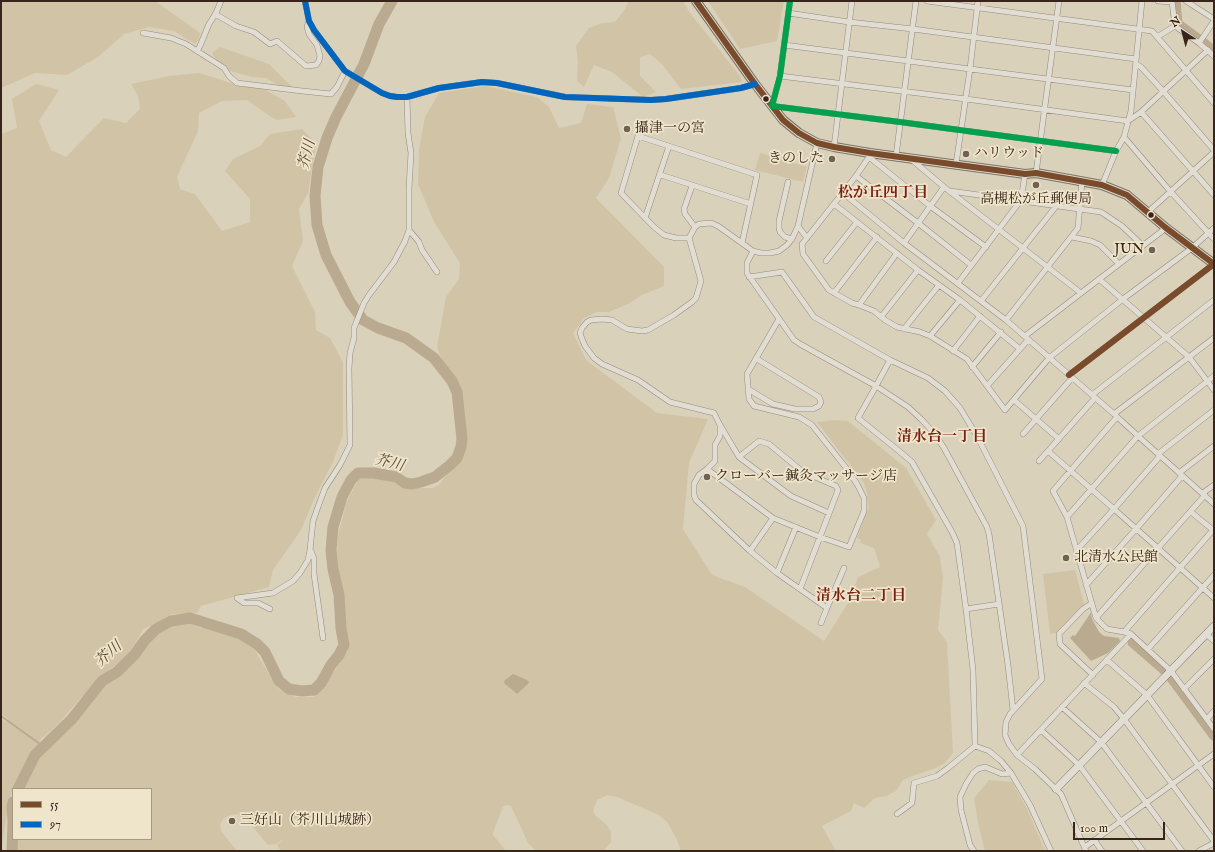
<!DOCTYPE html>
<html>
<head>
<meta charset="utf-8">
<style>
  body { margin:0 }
  #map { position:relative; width:1215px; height:852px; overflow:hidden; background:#dad1bb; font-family:"IM FELL English",serif }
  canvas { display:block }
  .frame { position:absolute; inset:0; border:2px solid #38241a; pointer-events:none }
  .legend { position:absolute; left:12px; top:788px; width:140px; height:52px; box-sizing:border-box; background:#efe5ca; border:1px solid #a69884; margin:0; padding:5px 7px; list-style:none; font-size:12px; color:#38241a }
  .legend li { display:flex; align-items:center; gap:8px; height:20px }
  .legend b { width:20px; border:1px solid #a69884 }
  .north { position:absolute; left:1163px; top:12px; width:40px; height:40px; -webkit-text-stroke:3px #efe5ca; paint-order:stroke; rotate:324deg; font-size:11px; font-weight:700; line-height:16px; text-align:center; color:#38241a }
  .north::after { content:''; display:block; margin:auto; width:14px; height:18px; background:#38241a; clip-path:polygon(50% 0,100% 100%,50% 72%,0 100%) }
  .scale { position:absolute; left:1073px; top:822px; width:92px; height:18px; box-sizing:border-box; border:2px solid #38241a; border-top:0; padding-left:5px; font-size:12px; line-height:14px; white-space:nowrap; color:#38241a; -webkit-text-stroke:3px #efe5ca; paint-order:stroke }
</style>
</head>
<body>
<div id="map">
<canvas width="1215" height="852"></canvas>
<div class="frame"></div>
<ul class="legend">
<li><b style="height:5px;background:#7a4b2a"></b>55</li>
<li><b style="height:5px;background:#0065bd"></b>97</li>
</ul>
<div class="north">N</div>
<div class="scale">100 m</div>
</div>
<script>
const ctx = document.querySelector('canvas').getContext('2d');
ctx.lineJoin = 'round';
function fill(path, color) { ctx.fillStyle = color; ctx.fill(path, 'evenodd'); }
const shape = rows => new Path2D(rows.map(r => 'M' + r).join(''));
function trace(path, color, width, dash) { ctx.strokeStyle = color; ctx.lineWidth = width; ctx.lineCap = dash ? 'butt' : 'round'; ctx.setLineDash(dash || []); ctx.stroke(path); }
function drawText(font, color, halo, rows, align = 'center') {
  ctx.font = font + ' "IM FELL English","Noto Serif JP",serif'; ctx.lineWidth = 3.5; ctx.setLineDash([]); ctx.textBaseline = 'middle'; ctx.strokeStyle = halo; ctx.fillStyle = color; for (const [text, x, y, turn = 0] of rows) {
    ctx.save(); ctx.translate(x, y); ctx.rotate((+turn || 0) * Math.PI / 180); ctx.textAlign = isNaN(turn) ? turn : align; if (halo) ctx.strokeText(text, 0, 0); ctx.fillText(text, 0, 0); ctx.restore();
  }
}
const green = shape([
  [1,1,155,1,200,33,199,39,195,44,174,31,149,27,124,34,98,57,67,75,35,73,1,88],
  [629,1,683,1,690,13,740,76,742,82,681,89,662,64,650,54,640,57,640,76,656,92,643,97,612,72,594,65,584,87,577,81,578,62,576,46,589,28,602,23,615,22,625,9],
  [708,1,784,1,777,41,740,49],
  [220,47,269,64,292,87,279,86,266,78,252,77,223,69,217,61,212,53],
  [199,73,235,84,260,87,285,101,296,117,277,120,271,117,247,100,222,101,199,113,198,131,177,177,180,189,195,194,222,231,250,222,250,199,225,171,233,159,260,146,270,134,302,129,316,144,308,193,299,209,303,241,292,266,315,312,316,330,330,338,343,362,343,435,333,462,315,497,301,530,273,570,269,587,201,606,197,613,172,614,156,624,143,629,134,646,119,662,103,675,80,699,59,723,45,736,41,738,41,739,17,780,11,794,3,837,2,851,1,851,1,719,6,722,9,720,1,713,1,134,17,128,12,99,36,84,59,90,39,121,51,150,66,157,104,118,126,123,140,109,138,96,131,84,169,76],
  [485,86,537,97,549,107,559,128,581,123,587,104,613,107,621,138,609,178,596,198,664,267,664,286,642,295,628,304,609,312,597,312,584,318,573,333,586,360,657,413,708,419,689,463,683,529,712,575,745,587,824,641,848,603,858,577,880,567,874,548,860,543,861,540,857,538,868,509,867,493,864,483,817,422,834,420,848,421,906,468,936,520,927,534,940,557,943,578,938,630,947,642,953,753,946,762,936,768,915,775,903,780,896,791,886,796,875,798,864,808,854,803,851,811,822,826,836,851,681,851,677,840,668,823,659,815,617,797,608,795,597,800,593,811,596,816,607,825,611,832,611,842,603,851,536,851,528,843,511,806,507,805,503,807,493,833,493,835,506,851,281,851,277,845,286,838,289,839,286,838,276,844,268,845,247,820,237,814,230,815,223,819,220,825,221,831,237,851,14,851,14,843,16,839,151,839,151,789,23,789,26,782,30,777,36,760,39,756,61,736,76,719,82,711,94,698,101,688,127,666,144,644,166,627,184,622,189,623,200,628,207,627,229,632,245,639,252,646,260,659,276,686,280,690,296,697,313,697,323,688,348,651,347,634,337,556,338,536,346,503,355,486,360,478,370,477,395,483,407,488,433,488,439,485,456,462,464,448,466,428,459,384,443,362,437,347,446,297,459,279,460,263,434,222,418,184,419,150,425,117,439,93],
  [760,153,807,167,803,182,755,170],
  [1075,570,1084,604,1056,633,1050,634,1043,574],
  [989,780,1012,782,1027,809,1045,851,985,851,978,823,974,798]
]);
const water = shape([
  [1090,613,1091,613,1092,619,1099,632,1104,636,1119,638,1120,641,1108,653,1091,661,1070,638,1073,635,1075,636,1090,614],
  [513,674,527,680,529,682,528,684,517,694,504,683,505,680]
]);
const stream = shape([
  [1,716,40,744,42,749]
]);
const river = shape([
  [1175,1,1177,24,1203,43,1214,52],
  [1133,642,1164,669],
  [1172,678,1214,735],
  [18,789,35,755,72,719,102,681,117,672,135,654,145,640,156,629,171,621,190,618,241,634,257,644,265,652,279,681,289,689,302,691,314,690,321,683,331,665,339,655,344,645,341,628,339,595,333,569,331,550,333,527,342,497,351,480,358,473,374,473,396,477,405,483,412,484,421,482,435,477,450,465,457,458,461,447,462,439,457,392,452,381,434,358,406,338,378,328,363,320,350,302,326,255,317,225,315,196,318,167,327,138,336,117,364,64,379,24,392,1],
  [12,851,13,822,12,807,13,802]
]);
const street = shape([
  [305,1,309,21,314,30,345,71,382,93,390,96,397,97,407,97,439,88,482,82,497,83,565,97,651,100,666,99,741,88,755,84],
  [790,1,780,76,772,106,900,122,1116,151],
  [927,1,1152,31,1214,103],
  [1158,1,1172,2],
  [1172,1,1175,26,1199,43,1214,56],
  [1186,1,1214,19],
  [788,13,849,22,913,29,1136,59],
  [215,14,236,26,254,32,270,44,277,41,306,66,316,65,319,61,320,56,317,45,309,34,307,27,309,21],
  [143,33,171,38,186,44,224,68,229,76,237,83,302,91,331,94,337,87,345,71],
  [1157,37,1175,26],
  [1199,43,1214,21],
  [784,45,1133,90],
  [197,51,200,46,209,24,216,13,221,1],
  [1136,64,1141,67,1163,91,1214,150],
  [780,76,966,99,1128,121,1141,112,1208,50],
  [1141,112,1214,195],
  [1124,137,1170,191,1214,239],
  [834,147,852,1],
  [870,153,869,157,856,176,802,244,803,254,829,290,852,303,859,305,874,311,885,320,897,327,920,332,930,336,967,359,1005,410,1049,358,1123,299,1192,248,1214,228],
  [896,156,916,1],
  [869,157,930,206,986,247],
  [911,159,944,187,1081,293],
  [956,164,970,69,978,1],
  [1036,173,1059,1],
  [661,175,751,204],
  [856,176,918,223,971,265],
  [788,182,779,221,779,228,780,232,785,237,792,239],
  [1102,185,1116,151,1124,137,1131,111,1142,1],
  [692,186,684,209,685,214,695,227],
  [950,191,1101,212,1122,226,1142,245],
  [843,193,904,243,1006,320,1114,414,1138,436,1067,517],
  [834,204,918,270,960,300,1020,349],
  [1148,212,1214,152],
  [645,218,669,146],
  [798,226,792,239,787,245,779,251,770,253,761,253,753,251,718,226,711,223,699,224,695,227,689,238,701,281,696,298,692,302,674,315,648,330,642,331,627,329,612,320,603,319,591,320,587,322,582,328,580,333,582,339,585,346,594,358,602,364,638,380,670,402,714,413,720,425,739,457,759,441,769,444,803,472,836,486,838,490,800,589],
  [409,230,419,242,422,250,437,272],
  [1072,237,1091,241,1100,245,1118,263],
  [689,238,676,238,664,235,654,227,621,193,638,136,757,175,742,243],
  [807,238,798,226,817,143],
  [904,243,944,187],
  [753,251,747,263,747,273,794,340,800,344,876,386,890,360],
  [826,261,857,222],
  [749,277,782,272,814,317,890,360,928,378,945,391,960,408,977,436,1023,526,1042,679,1010,714,1006,722,1005,735,1009,744,1017,755,1035,769,1061,794,1086,851],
  [1099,279,1189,357,1214,390],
  [958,283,1021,200,1025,174],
  [834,293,877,237],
  [981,301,1057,205],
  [859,305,897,253],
  [881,317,918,270],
  [1006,320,1078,228,1082,181],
  [904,329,939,285],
  [930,336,960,300],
  [1025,336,1166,228],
  [953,351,980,316],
  [972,367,1001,332],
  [1069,375,1214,264],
  [1214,376,1138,436,1214,504],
  [987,386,1028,340],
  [748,389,773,404,795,409,813,409,819,406,821,402,819,397,757,359],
  [1092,395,1214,300],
  [1014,400,1059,439],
  [1114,414,1214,338],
  [1117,417,1053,491,1067,517,1096,618,1107,629,1124,632,1131,634,1171,671,1214,729],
  [720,426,720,436,715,445,715,461,707,469,773,518,820,537,849,547,864,511,864,498,857,484,847,469,812,425,799,417,754,406,749,399,747,374,779,319],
  [1023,434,1072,378],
  [1048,451,1095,398],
  [1158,454,1214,410],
  [1160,456,1114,509,1214,598],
  [739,457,791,496,829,513],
  [1039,461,1048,451,1114,509,1076,551],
  [707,469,699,475,694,484,694,495,696,500,750,551,777,573,827,608,821,623],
  [1179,473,1214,446],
  [1203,493,1214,485],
  [311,551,314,559,314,574,323,638],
  [750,551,773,518],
  [777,573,796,527],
  [1086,585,1136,529,1182,476],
  [237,598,273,593,293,581,300,573,308,560,310,550,313,521,319,504,325,488,340,465,350,445,349,368,350,353,354,338,354,328,364,303,369,295,394,262,405,241,409,230,409,188,411,153,408,133,407,97],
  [237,598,244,603,258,603,270,609],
  [1092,603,1083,609,1059,634,1060,644,1093,675],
  [827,608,844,568],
  [966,609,999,604],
  [1096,618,1205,495],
  [1124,632,1213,530,1191,512],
  [1206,634,1214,641],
  [1148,649,1214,575],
  [1107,660,1147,695,1214,787],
  [1084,683,1114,707,1124,719,1214,841],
  [1184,689,1214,659],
  [1062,707,1101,742,1182,851],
  [1207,719,1214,711],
  [1041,730,1079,765,1143,851],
  [975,746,973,670,966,609,957,543,952,532,912,462,899,451,858,418,876,386,908,407,921,419,934,433,944,448,987,527,989,534,1008,665,1013,710],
  [1017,755,1131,634],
  [897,814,912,803,914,783,937,776,948,768,975,746,989,751,1001,761,1011,773,1030,805,1051,851],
  [1094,840,1102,851],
  [1085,847,1214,754],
  [974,851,970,845,961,810,960,797,966,784,973,773,978,769,985,767,1002,774,1011,773],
  [1199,851,1214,843]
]);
const secondary = shape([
  [1056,789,1124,719,1214,626]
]);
const primary = shape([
  [696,1,755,84,783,120,799,133,817,143,834,147,870,153,1025,174,1036,173,1102,185,1127,195,1166,228,1214,264]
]);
const bus1 = shape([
  [696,1,755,84,783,120,799,133,817,143,834,147,870,153,1025,174,1036,173,1102,185,1127,195,1166,228,1214,264,1069,375]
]);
const bus2 = shape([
  [305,1,309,21,314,30,345,71,382,93,390,96,397,97,407,97,439,88,482,82,497,83,565,97,651,100,666,99,741,88,755,84]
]);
const bus3 = shape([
  [790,1,780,76,772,106,900,122,1116,151]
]);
const markers = [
  [766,99,3.5,"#38241a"],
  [627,129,4,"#716152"],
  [966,154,4,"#716152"],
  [832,159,4,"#716152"],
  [1036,185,4,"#716152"],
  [1151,215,3.5,"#38241a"],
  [1152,250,4,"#716152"],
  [707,477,4,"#716152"],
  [1066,558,4,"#716152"],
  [232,821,4,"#716152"]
];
const poiNames = [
  ["攝津一の宮",635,129],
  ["ハリウッド",974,154],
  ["きのした",824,159,"right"],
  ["高槻松が丘郵便局",1036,200,"center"],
  ["JUN",1144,250,"right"],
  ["クローバー鍼灸マッサージ店",715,477],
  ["北清水公民館",1074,558],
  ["三好山（芥川山城跡）",240,821]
];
const waterNames = [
  ["芥川",308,155,-76],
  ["芥川",389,464,14],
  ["芥川",109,655,-41]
];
const neighbourhoodNames = [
  ["松が丘四丁目",883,194],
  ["清水台一丁目",942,438],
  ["清水台二丁目",861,597]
];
fill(green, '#d1c4a6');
fill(water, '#baaa8f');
trace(stream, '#baaa8f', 2);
trace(river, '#baaa8f', 11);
trace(street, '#928b7d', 6);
trace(secondary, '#7b7468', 8);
trace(primary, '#7b7468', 10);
trace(street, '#e2ddd2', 5);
trace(secondary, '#e2ddd2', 7);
trace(primary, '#ddd8cb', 8);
trace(bus1, '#7a4b2a', 6);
trace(bus2, '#0065bd', 6);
trace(bus3, '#03a04e', 6);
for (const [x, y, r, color] of markers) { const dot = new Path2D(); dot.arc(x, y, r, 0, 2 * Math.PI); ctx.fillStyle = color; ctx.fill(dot); trace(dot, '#efe5ca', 1.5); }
drawText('14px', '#38241a', '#efe5ca', poiNames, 'left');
drawText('italic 15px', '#5b4737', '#efe5ca', waterNames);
drawText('bold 15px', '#7a1f14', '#efe5ca', neighbourhoodNames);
</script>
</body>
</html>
